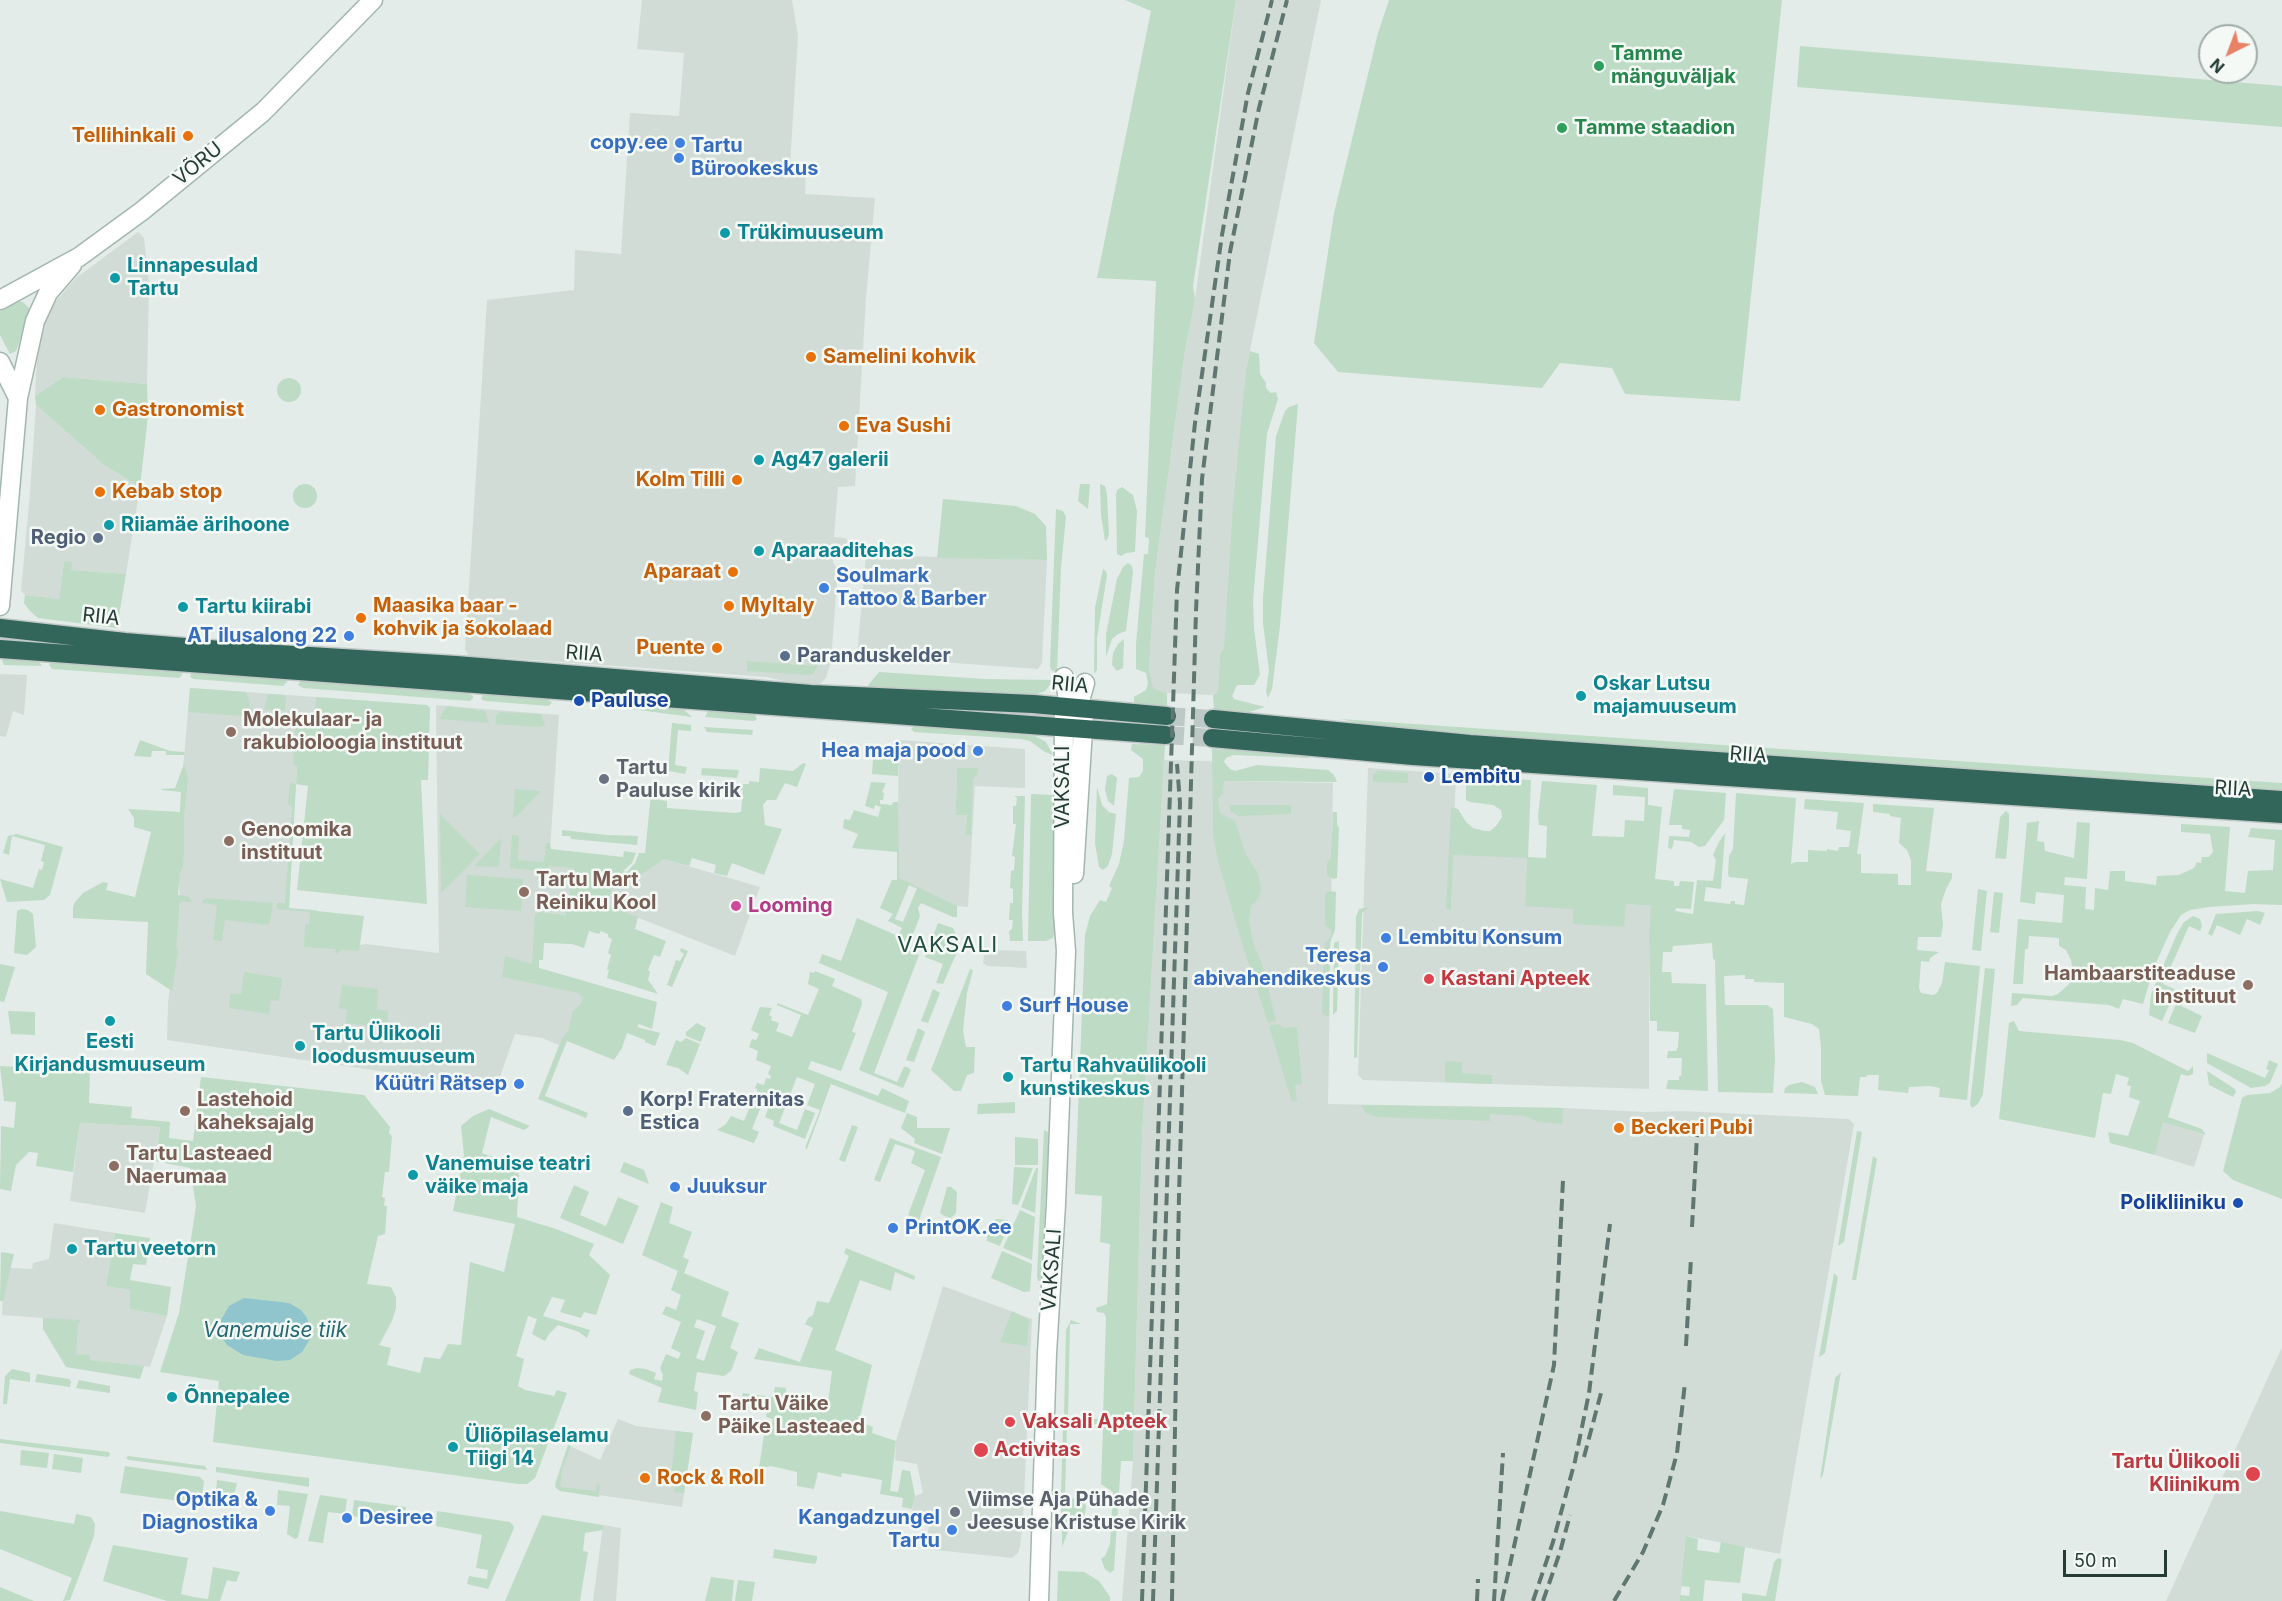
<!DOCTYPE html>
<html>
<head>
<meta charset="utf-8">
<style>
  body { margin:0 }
  #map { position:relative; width:2282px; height:1601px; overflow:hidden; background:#e3ece8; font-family:Inter,sans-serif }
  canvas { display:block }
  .north { position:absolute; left:2198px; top:24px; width:60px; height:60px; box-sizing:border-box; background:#f4f9f6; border:2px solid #a1ada9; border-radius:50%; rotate:222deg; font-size:16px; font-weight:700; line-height:24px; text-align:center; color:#243c35 }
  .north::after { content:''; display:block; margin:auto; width:21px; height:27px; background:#e78266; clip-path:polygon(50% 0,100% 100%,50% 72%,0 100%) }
  .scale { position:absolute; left:2063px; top:1550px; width:104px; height:27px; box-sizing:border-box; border:3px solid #243c35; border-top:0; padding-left:8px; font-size:18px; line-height:21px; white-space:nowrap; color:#243c35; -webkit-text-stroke:4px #f4f9f6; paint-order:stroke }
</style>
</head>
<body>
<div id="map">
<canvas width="2282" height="1601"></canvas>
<div class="north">N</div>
<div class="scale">50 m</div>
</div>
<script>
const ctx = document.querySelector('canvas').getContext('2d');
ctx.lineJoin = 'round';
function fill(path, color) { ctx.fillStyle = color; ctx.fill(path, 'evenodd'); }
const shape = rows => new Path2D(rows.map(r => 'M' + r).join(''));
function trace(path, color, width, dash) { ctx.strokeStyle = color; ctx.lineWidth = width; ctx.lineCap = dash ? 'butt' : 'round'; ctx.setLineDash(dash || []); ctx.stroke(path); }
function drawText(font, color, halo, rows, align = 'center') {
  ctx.font = font + ' Inter,sans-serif'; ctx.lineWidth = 5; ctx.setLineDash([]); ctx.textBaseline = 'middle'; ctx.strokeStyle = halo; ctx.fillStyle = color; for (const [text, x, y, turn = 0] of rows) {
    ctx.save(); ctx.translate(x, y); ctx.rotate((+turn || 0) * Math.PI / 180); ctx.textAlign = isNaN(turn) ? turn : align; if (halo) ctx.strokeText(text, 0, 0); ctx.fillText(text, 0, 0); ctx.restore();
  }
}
const built = shape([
  [642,0,792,0,798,36,790,166,806,169,805,194,875,198,866,298,855,486,838,487,834,537,845,538,849,542,849,549,834,548,833,563,838,569,831,661,826,678,819,685,801,685,767,677,506,658,505,663,470,658,465,649,487,300,574,290,575,250,621,254,630,113,679,116,684,53,637,49],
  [1236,0,1321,0,1246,370,1224,649,1220,654,1218,691,1212,695,1167,693,1152,688,1149,669,1155,573,1184,357,1195,299],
  [138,232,144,238,149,283,147,384,63,377,35,396,38,338,56,301,76,278],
  [36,405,104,465,140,487,126,574,71,570,64,562,59,599,25,595,21,591,30,493],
  [866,555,1047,560,1042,663,1038,669,857,656],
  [0,674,27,675,24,715,13,711,6,737,0,736],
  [190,688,316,697,314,724,293,765,297,766,289,908,316,910,360,945,366,944,439,953,436,705,559,715,549,865,616,871,616,879,654,856,760,887,735,956,606,905,601,919,542,912,543,960,539,960,539,968,605,987,579,1045,562,1038,559,1045,542,1038,515,1034,496,1088,167,1040,168,1003,180,901,178,863,181,792],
  [899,740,1025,749,1025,788,975,786,968,907,956,906,897,880],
  [1164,760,1211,761,1223,781,1333,783,1328,1104,1563,1108,1646,1112,1682,1111,1849,1119,1854,1124,1780,1554,1687,1536,1680,1601,1122,1601,1133,1461,1142,1137],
  [1368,768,1456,774,1453,854,1527,857,1525,906,1614,903,1652,906,1649,934,1649,1089,1363,1080,1358,1075],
  [992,950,1026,951,1027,968,987,966,983,963,984,955],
  [2163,1121,2204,1135,2194,1167,2155,1155],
  [80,1123,160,1127,145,1213,70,1201],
  [54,1223,115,1233,106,1286,130,1290,130,1309,167,1316,150,1367,90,1360,70,1351,43,1318,2,1315,3,1292,10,1268,32,1269,33,1263,49,1259],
  [943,1286,1032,1319,1023,1522,1020,1546,1018,1553,1012,1558,926,1549,929,1523,910,1521,915,1496,923,1493,917,1464,895,1460,896,1441],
  [2282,1347,2282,1601,2166,1601],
  [618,1419,636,1426,693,1433,682,1507,557,1489,555,1483,568,1445,600,1460],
  [603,1525,621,1528,616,1601,593,1601]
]);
const green = shape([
  [1125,0,1236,0,1193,286,1195,299,1184,357,1155,573,1149,669,1153,688,1167,693,1167,708,1134,704,1134,697,1146,690,1148,683,1146,673,1136,669,1136,644,1144,554,1148,554,1149,538,1145,537,1156,281,1097,278,1151,11],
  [1389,0,1782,0,1740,401,1625,394,1612,368,1560,363,1542,388,1338,372,1314,343,1334,213,1378,33],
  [1800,46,2282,86,2282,127,1797,87],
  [19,301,23,302,30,309,29,315,16,351,10,354,0,335,0,311],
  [1250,351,1259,354,1260,374,1266,383,1266,388,1271,393,1276,392,1278,399,1267,434,1253,601,1254,628,1260,675,1254,685,1237,685,1232,696,1234,699,1265,707,1249,712,1214,711,1213,695,1218,691,1220,654,1224,648,1233,506,1246,370],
  [63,377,147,384,148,416,140,487,104,465,36,405,35,396],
  '277 390a12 12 0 1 1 24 0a12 12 0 1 1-24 0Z',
  [1298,404,1280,626,1272,689,1268,698,1266,692,1269,670,1263,624,1263,597,1276,436,1285,411,1289,407],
  [1080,484,1090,484,1088,509,1078,501],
  [1100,484,1105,486,1107,495,1109,534,1108,538,1105,541,1101,515],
  '293 496a12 12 0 1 1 24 0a12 12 0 1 1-24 0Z',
  [1122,487,1133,495,1137,511,1135,552,1126,553,1121,556,1117,554,1116,495,1117,490],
  [943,499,1016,506,1035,514,1046,526,1047,560,937,558],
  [1056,509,1063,511,1066,517,1061,568,1057,672,1051,670,1050,666],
  [64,561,72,562,71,570,126,574,117,628,38,618,30,611,24,603,25,595,59,599],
  [1128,563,1132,566,1133,573,1126,631,1118,634,1112,639,1106,657,1106,634,1117,579,1123,567],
  [1103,569,1106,571,1107,575,1097,638,1097,670,1094,674,1095,608],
  [1124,639,1123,668,1117,671,1112,665,1113,653,1118,644],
  [4,658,38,660,42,666,4,665,2,661],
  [52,661,181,671,182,675,179,678,52,669,49,665],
  [747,661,814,666,815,663,818,664,814,673,810,675,747,671],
  [192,672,285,678,287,682,283,686,194,679,190,677],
  [879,672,985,679,1054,680,1045,691,1034,695,867,688,869,684],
  [301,680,467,693,473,696,473,698,470,701,303,688,298,685],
  [190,688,246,692,254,717,188,712],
  [268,694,283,695,286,698,285,711,264,710],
  [483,694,546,699,552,702,549,706,485,701,481,699],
  [316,697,427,705,430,708,428,780,421,780,427,904,297,890,308,786,296,784,289,908,364,916,359,951,340,950,337,955,335,949,304,947,305,924,309,924,310,912,277,909,277,903,285,903,292,807,288,804,290,783,296,784,297,766,293,765,296,721,314,723],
  [650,705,682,708,692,717,631,709,630,707],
  [447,706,485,711,489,723,439,719],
  [709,709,754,713,757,719,754,721,705,717],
  [500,712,541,714,545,726,537,727,496,724,496,715],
  [1340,719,2282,783,2282,790,1409,733],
  [672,723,691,725,691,731,678,730,675,765,687,767,685,774,668,771],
  [915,725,1035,736,1046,742,1053,755,1045,752,1030,741,1021,739,914,732,911,729],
  [704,727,753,730,752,735,707,732],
  [140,740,170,751,185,752,184,755,166,755,166,751,152,751,151,757,134,756],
  [1132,744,1165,745,1142,1137,1133,1461,1121,1461,1114,1570,1110,1573,1105,1569,1101,1559,1105,1556,1110,1544,1113,1492,1101,1484,1103,1428,1093,1423,1094,1419,1103,1418,1106,1317,1104,1313,1097,1312,1096,1308,1107,1304,1110,1244,1100,1242,1102,1196,1075,1194,1075,1188,1085,935,1090,916,1100,900,1106,902,1112,888,1109,886,1119,864,1124,841,1129,778,1139,777,1143,771,1143,759,1131,750],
  [1212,749,1313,755,1308,758,1233,755,1226,758,1224,762,1230,769,1235,771,1257,765,1328,770,1334,775,1337,782,1224,781,1223,793,1218,799,1220,813,1235,821,1246,855,1258,873,1261,890,1259,898,1251,906,1249,920,1253,942,1263,967,1276,1021,1268,1023,1241,940,1218,861,1213,834],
  [880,752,899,754,898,776,872,774,873,759,879,760],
  [803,763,806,764,797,787,785,783,776,800,767,800,763,805,765,825,782,829,764,875,732,863,727,876,714,873,716,865,692,858,689,866,664,859,631,881,615,880,606,905,638,917,635,929,666,941,660,957,654,955,648,970,650,972,648,980,658,994,607,978,609,970,607,969,611,955,608,953,612,939,608,937,608,934,601,931,599,934,589,931,584,948,572,944,544,943,543,960,539,960,539,968,657,1002,652,1029,639,1024,637,1027,660,1033,655,1046,645,1042,645,1040,627,1033,622,1048,614,1060,567,1041,545,1096,588,1113,586,1118,538,1099,562,1038,568,1031,573,1011,581,1004,583,998,578,993,502,977,505,956,532,964,535,914,541,912,566,915,574,868,549,866,548,872,510,868,512,835,519,836,518,860,544,862,546,843,550,843,551,849,623,857,624,851,636,853,632,863,623,871,627,872,635,863,639,853,645,853,652,784,660,784,659,800,667,801,667,808,734,813,741,812,743,790,736,789,737,784,749,784,749,781,759,782,760,768,793,771],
  [184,764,188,778,184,817,184,849,183,867,180,872,178,895,188,896,192,902,180,902,176,947,178,951,172,991,146,974,148,922,73,918,73,907,75,902,83,893,103,882,108,883,106,890,135,897,151,832,134,827,134,818,128,809,180,812,181,792,162,790,162,789,175,788],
  [702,768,739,770,737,778,701,775],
  [957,768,978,768,977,775,973,779,971,835,966,835,967,815,956,815],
  [1378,771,1408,773,1408,783,1373,782,1373,775],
  [1112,774,1117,778,1114,806,1108,801,1105,790,1107,776],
  [1466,775,1531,780,1528,857,1546,858,1547,826,1539,825,1538,816,1542,781,1597,785,1592,836,1624,837,1625,820,1644,821,1645,797,1613,795,1613,785,1648,788,1648,805,1662,807,1655,879,1674,881,1674,886,1679,886,1680,881,1694,882,1691,909,1676,908,1675,911,1693,914,1697,880,1713,881,1716,860,1713,855,1719,842,1725,833,1721,889,1706,887,1704,901,1730,904,1731,901,1735,901,1735,904,1744,905,1748,879,1729,877,1728,874,1729,856,1733,849,1736,793,1796,798,1791,864,1795,862,1808,862,1808,850,1827,851,1827,849,1838,851,1839,847,1849,847,1851,831,1836,829,1838,812,1804,809,1805,799,1864,803,1857,854,1861,854,1861,873,1898,874,1898,885,1911,885,1911,860,1907,850,1899,843,1901,818,1890,816,1890,814,1873,812,1873,804,1934,808,1926,871,1952,873,1952,878,1946,889,1941,904,1943,925,1941,937,1918,937,1917,950,1939,952,1930,958,1929,962,1921,961,1919,988,1921,993,1933,995,1937,993,1942,983,1945,962,1980,966,1967,1100,1939,1097,1940,1088,1930,1086,1909,1087,1908,1093,1878,1090,1879,1075,1867,1075,1866,1077,1860,1077,1858,1096,1825,1095,1821,1081,1821,1047,1819,1029,1812,1024,1784,1017,1784,983,1754,982,1754,979,1745,979,1745,975,1724,976,1725,1005,1767,1005,1773,1009,1775,1060,1773,1093,1718,1092,1715,960,1713,959,1712,943,1673,946,1672,952,1663,952,1662,972,1671,972,1672,983,1706,984,1708,1091,1666,1089,1668,1080,1679,1080,1679,1076,1681,1076,1682,1058,1667,1058,1668,1051,1676,1051,1678,1047,1679,1032,1657,1031,1657,1021,1650,1021,1649,934,1651,906,1626,904,1624,927,1573,924,1573,909,1525,906,1527,858,1453,855,1451,911,1446,908,1451,807,1458,809,1466,822,1473,828,1485,831,1490,831,1496,826,1502,817,1501,810,1493,805,1470,802,1466,800],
  [871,782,886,783,882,792,884,793,883,800,880,800,880,804,892,805,893,802,898,802,899,878,957,906,957,917,953,917,921,903,918,908,920,916,907,950,919,955,874,1073,897,1082,904,1067,907,1067,911,1070,903,1088,859,1070,888,992,819,963,822,954,841,961,857,918,898,936,902,928,888,921,893,914,880,908,892,880,897,880,897,852,852,848,858,834,843,828,844,819,850,820,854,810,878,817,881,807,875,805,874,809,865,806],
  [909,885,917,888,903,922,895,919],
  [1097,787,1102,805,1109,812,1116,814,1112,854,1108,866,1103,870,1099,867,1095,843],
  [515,789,541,791,516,817,513,817],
  [1674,789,1726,793,1724,820,1705,846,1699,847,1691,842,1674,840,1672,849,1668,848,1669,836,1689,837,1690,830,1682,829,1682,825,1669,825],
  [1031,794,1054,795,1057,801,1055,931,1053,938,1046,941,1028,941],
  [1014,796,1025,796,1022,913,1023,941,1010,941,1009,931,1012,929,1013,920,1009,920,1010,903,1013,903,1013,889,1010,888,1011,871,1014,870,1015,857,1012,856,1016,824,1013,824,1013,806,1016,806,1017,798],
  [1230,805,1291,805,1291,814,1238,816,1230,811],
  [2006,811,2009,814,2009,827,2006,859,1995,858,2000,817],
  [1333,812,1337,812,1337,824,1339,828,1337,878,1334,879,1327,876,1327,863,1331,858],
  [440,814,480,854,441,893],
  [2039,821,2037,841,2044,842,2045,851,2074,858,2077,822,2090,823,2087,879,2065,877,2064,885,2086,887,2085,909,2094,910,2095,888,2108,890,2110,871,2125,871,2125,881,2156,885,2157,876,2179,875,2194,868,2197,862,2201,863,2202,857,2209,857,2213,852,2210,834,2181,832,2181,824,2230,827,2225,891,2245,893,2248,871,2273,870,2275,840,2248,837,2251,828,2282,830,2282,905,2253,904,2209,907,2190,910,2181,915,2170,932,2154,967,2143,1004,2123,999,2119,1009,2109,1005,2023,998,2017,1005,2011,1006,2012,993,2052,996,2058,994,2069,984,2073,973,2071,960,2066,950,2059,946,2059,938,2029,936,2028,949,2025,949,2023,984,2013,984,2018,919,2062,923,2064,895,2036,892,2035,904,2020,902,2027,823],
  [562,830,607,835,638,836,637,845,571,839,570,836,562,836],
  [17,834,63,847,50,895,44,900,7,902,0,879,33,888,39,869,42,870,44,862,41,861,45,845,12,836,9,855,3,853,8,836],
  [501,838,499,867,474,866],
  [467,875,523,879,521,911,465,907],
  [1978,889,1987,891,1981,951,1972,950],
  [1330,891,1336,892,1335,930,1330,942,1329,1016,1326,1016,1322,1013,1324,954,1325,943,1330,938,1331,930,1325,925,1325,897,1326,893],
  [1994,892,2003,893,1999,933,1990,932],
  [206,898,273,903,270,922,268,925,225,920,222,941,213,940,217,905,203,903,202,901],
  [1369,907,1362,913,1357,1057,1354,1058,1356,917,1359,909],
  [22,909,28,910,33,914,36,947,27,955,14,953,17,911],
  [2258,911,2265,913,2260,925,2247,919,2240,935,2217,925,2212,936,2208,934,2216,914],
  [2193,916,2200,919,2202,926,2200,931,2189,926,2163,984,2176,990,2162,1021,2149,1015,2151,994,2177,934,2184,922],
  [938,923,953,928,960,945,943,984,936,983,943,964,925,957],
  [1339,941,1337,1011,1333,1015,1334,943],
  [681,948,688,951,672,987,667,985,676,960,680,961,684,954,680,951],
  [0,964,15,967,4,1002,0,1001],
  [1985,968,1995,969,1983,1094,1978,1104,1972,1108,1970,1104],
  [970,969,973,970,967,993,963,1031,966,1047,975,1047,974,1073,967,1075,961,1091,954,1091,931,1070],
  [815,971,835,979,832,986,861,999,862,1004,852,1032,856,1033,841,1071,811,1061,808,1069,878,1096,882,1088,909,1101,905,1113,831,1084,807,1149,805,1148,820,1110,807,1105,815,1084,797,1077,779,1123,797,1130,805,1109,815,1113,805,1139,773,1126,774,1121,765,1117,772,1098,757,1091,757,1089,755,1088,757,1083,764,1085,766,1078,770,1079,771,1076,768,1074,771,1066,756,1060,758,1051,749,1047,752,1039,756,1040,759,1034,751,1030,760,1007,772,1008,769,1015,772,1017,771,1020,779,1023,776,1031,792,1037,801,1015,777,1005,777,1003,808,1015,819,989,808,984,810,972,814,973],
  [244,972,282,978,279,1001,271,1000,269,1014,229,1008,230,994,241,994],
  [342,985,378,989,377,1009,388,1011,387,1028,346,1023,347,1010,339,1008],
  [933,989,940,993,928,1023,924,1022,921,1021],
  [2181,992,2186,994,2181,1006,2202,1016,2195,1033,2168,1023],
  [8,1011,35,1012,35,1035,11,1034],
  [2014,1021,2019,1031,2120,1040,2133,1043,2188,1071,2193,1066,2193,1074,2188,1076,2181,1074,2168,1117,2202,1129,2206,1135,2163,1122,2155,1155,2110,1143,2108,1132,2128,1136,2140,1101,2129,1097,2131,1086,2127,1085,2129,1078,2116,1074,2111,1094,2103,1093,2095,1138,1999,1119,2009,1023],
  [697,1023,706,1028,701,1042,686,1036,686,1032],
  [1278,1024,1284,1028,1296,1027,1297,1029,1302,1084,1295,1085,1297,1101,1292,1102,1269,1026],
  [918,1028,925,1032,914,1062,906,1060],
  [686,1038,700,1044,688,1075,678,1068,666,1065,676,1040,681,1042],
  [2207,1053,2265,1078,2269,1070,2266,1069,2269,1060,2278,1064,2270,1083,2265,1086,2251,1088,2207,1063],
  [1445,1061,1462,1062,1462,1073,1492,1075,1492,1084,1445,1082],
  [0,1066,90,1071,89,1103,132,1107,131,1118,170,1122,169,1138,193,1141,201,1077,364,1095,390,1127,389,1133,392,1136,389,1172,385,1172,382,1197,385,1198,384,1206,387,1206,385,1234,378,1236,367,1284,391,1287,396,1297,396,1308,392,1321,379,1345,391,1348,387,1365,420,1373,424,1357,440,1359,448,1344,461,1345,470,1262,504,1272,515,1224,453,1211,464,1155,461,1126,473,1116,489,1109,530,1126,524,1130,491,1117,482,1153,512,1164,519,1175,517,1217,556,1229,594,1244,589,1255,610,1275,596,1315,584,1312,581,1318,560,1312,565,1300,552,1297,543,1316,590,1330,587,1338,579,1332,558,1325,549,1334,545,1341,532,1334,537,1319,528,1316,516,1356,524,1359,518,1386,525,1390,554,1396,557,1390,567,1393,535,1478,527,1484,518,1484,213,1442,219,1381,160,1372,179,1313,191,1239,196,1206,190,1168,155,1161,160,1127,80,1123,73,1172,36,1166,38,1153,29,1152,16,1165,11,1191,0,1189,1,1126,14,1128,16,1102,4,1101],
  [2207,1071,2235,1089,2236,1092,2233,1097,2209,1085],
  [1802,1082,1815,1087,1818,1094,1784,1093,1785,1088,1789,1085],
  [2282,1083,2282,1199,2233,1180,2223,1171,2242,1098,2247,1095,2270,1093,2280,1087],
  [755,1095,764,1099,752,1129,759,1132,754,1143,717,1130,726,1124,731,1116,744,1121],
  [1015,1102,1015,1113,977,1114,978,1104],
  [1361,1105,1563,1108,1562,1124,1538,1122,1525,1116,1490,1114,1490,1121,1377,1117,1366,1113],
  [907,1113,917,1117,917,1128,950,1128,942,1154,914,1143,915,1139,901,1128],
  [852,1125,858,1127,845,1162,839,1160],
  [1044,1130,1048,1132,1049,1138,1041,1281,1038,1281,1037,1276],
  [1857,1131,1862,1132,1844,1242,1838,1246],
  [1015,1137,1038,1139,1038,1165,1015,1165],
  [890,1138,941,1157,919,1220,908,1215,925,1170,911,1163,915,1152,913,1150,895,1144,880,1182,874,1180],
  [1873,1156,1877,1159,1866,1223,1856,1280,1852,1280],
  [624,1162,644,1170,649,1184,620,1172],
  [1014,1167,1033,1168,1018,1205,1012,1204],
  [1036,1168,1038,1168,1035,1213,1021,1207],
  [574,1185,589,1192,580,1215,606,1226,618,1197,639,1206,623,1244,560,1218],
  [947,1187,951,1187,957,1192,956,1213,951,1218,944,1216,940,1213],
  [661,1202,673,1207,669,1223,692,1232,683,1257,689,1260,684,1273,729,1292,721,1316,739,1323,730,1348,738,1352,731,1371,724,1376,697,1372,694,1391,698,1392,696,1410,658,1402,662,1388,629,1374,630,1370,637,1368,646,1369,656,1373,654,1379,662,1381,663,1375,660,1368,666,1354,678,1359,681,1353,671,1348,681,1322,662,1314,666,1306,676,1310,681,1295,671,1290,678,1271,642,1255],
  [697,1319,716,1326,704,1361,696,1358,705,1331,694,1327],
  [1020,1210,1035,1217,1032,1260,1003,1248],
  [995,1219,1008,1220,1008,1227,1000,1246,987,1241,987,1233,994,1233],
  [115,1233,150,1238,146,1265,133,1264,130,1280,171,1287,167,1316,130,1309,130,1290,106,1286],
  [846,1248,915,1276,914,1280,895,1272,891,1291,860,1280,835,1350,872,1365,860,1417,865,1424,873,1427,872,1433,896,1441,890,1491,898,1492,902,1470,910,1471,915,1496,912,1509,902,1507,903,1498,880,1494,882,1480,842,1473,841,1477,818,1472,814,1489,797,1486,797,1472,771,1466,759,1468,765,1428,771,1428,773,1419,766,1417,768,1404,741,1400,743,1393,773,1397,775,1387,786,1388,785,1398,828,1403,832,1371,754,1359,759,1348,800,1362,813,1328,805,1324,808,1318,813,1315,817,1301,829,1303,849,1256,844,1253],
  [1002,1251,1032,1264,1030,1291,1024,1292,991,1278],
  [1,1252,14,1254,3,1301,0,1301],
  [1834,1273,1838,1277,1825,1353,1819,1357],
  [1012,1311,1029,1320,1027,1346,1000,1342],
  [43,1318,80,1320,80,1323,78,1323,76,1354,90,1355,90,1360,144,1366,140,1379,66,1367,43,1329],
  [1071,1320,1081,1324,1070,1324,1068,1417,1064,1417,1066,1330],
  [12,1369,30,1373,30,1382,10,1379,7,1404,3,1404,5,1376],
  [1841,1372,1823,1475,1820,1479,1835,1378],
  [37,1374,69,1379,71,1381,70,1387,35,1382],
  [79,1380,110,1386,110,1393,76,1388],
  [1067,1425,1065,1494,1061,1493,1063,1426],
  [676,1431,693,1433,684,1493,674,1492,675,1486,670,1485],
  [0,1439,109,1452,110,1455,108,1457,0,1443],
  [568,1445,571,1446,562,1469,560,1487,596,1491,597,1483,600,1486,599,1497,560,1491,555,1487],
  [21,1450,49,1453,47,1468,20,1465],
  [54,1454,83,1458,81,1473,52,1469],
  [128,1456,205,1466,207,1470,129,1460,126,1458],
  [125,1466,200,1477,204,1481,202,1496,198,1501,194,1503,120,1493],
  [216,1467,309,1478,309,1487,216,1472],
  [217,1480,237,1483,234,1495,216,1492],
  [278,1490,308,1494,298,1537,295,1539,287,1534,290,1506,277,1505],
  [320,1495,347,1499,345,1514,328,1512,323,1543,308,1541],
  [1081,1498,1086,1506,1084,1520,1082,1524,1071,1524,1062,1547,1062,1529,1060,1527,1062,1502,1066,1499],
  [354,1500,406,1507,405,1523,352,1516],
  [0,1511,74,1524,76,1514,91,1517,95,1524,94,1536,70,1600,63,1601,72,1578,0,1549],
  [437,1511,510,1522,513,1525,514,1528,488,1589,467,1584,469,1576,487,1579,488,1570,476,1568,482,1535,436,1526],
  [542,1515,603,1525,603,1530,585,1533,583,1551,588,1552,580,1601,505,1601],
  [1686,1536,1698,1539,1697,1550,1719,1553,1721,1542,1745,1547,1740,1583,1705,1580,1703,1601,1680,1601,1680,1595,1689,1596,1690,1587,1681,1586],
  [113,1545,188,1558,181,1594,194,1597,208,1599,213,1567,240,1572,236,1582,227,1580,220,1601,167,1601,103,1581],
  [774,1549,817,1556,817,1560,815,1564,773,1558],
  [1778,1558,1782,1559,1775,1601,1742,1601,1742,1593,1766,1596,1774,1562],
  [1058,1571,1084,1572,1099,1581,1110,1597,1110,1601,1057,1601],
  [711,1577,734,1580,732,1601,705,1601],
  [738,1580,755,1582,752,1601,735,1601],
  [0,1587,34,1601,0,1601]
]);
const water = shape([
  [244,1298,289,1303,301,1310,307,1318,310,1329,310,1339,302,1352,290,1360,277,1361,243,1355,227,1345,220,1335,221,1320,229,1306]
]);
const highwayTunnel = shape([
  [1167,716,1213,719],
  [1166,735,1212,738]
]);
const secondary = shape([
  [0,300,79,257,142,211,263,112,373,0],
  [0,362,18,398],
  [0,606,18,398,35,321,48,293,72,265],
  [1064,677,1069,705,1073,716],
  [1065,716,1075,707,1081,697,1085,683],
  [1074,874,1084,713],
  [1039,1601,1047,1353,1056,1204,1066,951,1063,913,1064,706]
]);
const highway = shape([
  [0,628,125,642,245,652,456,665,811,694,1033,704,1167,716],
  [0,649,1166,735],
  [1213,719,1470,744,2282,800],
  [1212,738,1413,756,2282,814]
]);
const rail = shape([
  [1692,1227,1697,1136],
  [1686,1346,1691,1258],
  [1584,1457,1601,1393],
  [1142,1601,1177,590,1195,423,1222,235,1248,93,1272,0],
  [1153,1601,1180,803,1177,764],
  [1172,1601,1179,1195,1196,611,1202,479,1230,252,1259,108,1287,0],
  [1477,1601,1478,1579],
  [1494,1601,1503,1453],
  [1502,1601,1554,1365,1563,1180],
  [1533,1601,1553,1542,1575,1461,1589,1393,1610,1224],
  [1543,1601,1560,1552,1570,1515],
  [1614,1601,1643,1552,1663,1505,1677,1453,1685,1383]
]);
const markers = [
  [1599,66,6,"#2e9e5b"],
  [1562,128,6,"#2e9e5b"],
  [188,136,6,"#e8710a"],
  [680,143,6,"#3f7fe0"],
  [679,158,6,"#3f7fe0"],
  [725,233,6,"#0f9aa8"],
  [115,278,6,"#0f9aa8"],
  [811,357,6,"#e8710a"],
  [100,410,6,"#e8710a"],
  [844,426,6,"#e8710a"],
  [759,460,6,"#0f9aa8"],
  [737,480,6,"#e8710a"],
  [100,492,6,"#e8710a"],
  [109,525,6,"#0f9aa8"],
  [98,538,6,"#5c6f8a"],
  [759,551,6,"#0f9aa8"],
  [733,572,6,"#e8710a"],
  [824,588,6,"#3f7fe0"],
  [729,606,6,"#e8710a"],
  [183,607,6,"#0f9aa8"],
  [361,618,6,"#e8710a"],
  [349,636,6,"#3f7fe0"],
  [717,648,6,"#e8710a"],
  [785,656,6,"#5c6f8a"],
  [1581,696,6,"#0f9aa8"],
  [579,701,6,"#1a4fb4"],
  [231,732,6,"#8d6e63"],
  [978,751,6,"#3f7fe0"],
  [1429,777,6,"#1a4fb4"],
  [604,779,6,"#6b7280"],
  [229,841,6,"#8d6e63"],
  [524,892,6,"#8d6e63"],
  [736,906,6,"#d1479c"],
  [1386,938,6,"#3f7fe0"],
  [1383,967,6,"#3f7fe0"],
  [1429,979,6,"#e0444e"],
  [2248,985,6,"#8d6e63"],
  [1007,1006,6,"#3f7fe0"],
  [110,1021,6,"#0f9aa8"],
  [300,1046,6,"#0f9aa8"],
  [1008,1077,6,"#0f9aa8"],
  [519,1084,6,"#3f7fe0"],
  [185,1111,6,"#8d6e63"],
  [628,1111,6,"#5c6f8a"],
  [1619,1128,6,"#e8710a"],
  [114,1166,6,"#8d6e63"],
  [413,1175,6,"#0f9aa8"],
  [675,1187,6,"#3f7fe0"],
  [2238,1203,6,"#1a4fb4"],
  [893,1228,6,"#3f7fe0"],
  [72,1249,6,"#0f9aa8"],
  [172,1397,6,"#0f9aa8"],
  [706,1416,6,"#8d6e63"],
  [1010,1422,6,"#e0444e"],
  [453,1447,6,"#0f9aa8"],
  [981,1450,8,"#e0444e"],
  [2253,1474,8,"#e0444e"],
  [645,1478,6,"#e8710a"],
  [270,1511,6,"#3f7fe0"],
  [955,1512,6,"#6b7280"],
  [347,1518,6,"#3f7fe0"],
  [952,1530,6,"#3f7fe0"]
];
const leisureNames = [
  ["Tamme",1611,54],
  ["mänguväljak",1611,77],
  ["Tamme staadion",1574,128]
];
const foodNames = [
  ["Tellihinkali",176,136,"right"],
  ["Samelini kohvik",823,357],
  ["Gastronomist",112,410],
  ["Eva Sushi",856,426],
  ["Kolm Tilli",725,480,"right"],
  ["Kebab stop",112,492],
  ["Aparaat",721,572,"right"],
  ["Maasika baar -",373,606],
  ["kohvik ja šokolaad",373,629],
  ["MyItaly",741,606],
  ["Puente",705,648,"right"],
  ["Beckeri Pubi",1631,1128],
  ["Rock & Roll",657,1478]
];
const shopNames = [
  ["copy.ee",668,143],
  ["Tartu",691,146,"left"],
  ["Bürookeskus",691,169,"left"],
  ["Soulmark",836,576,"left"],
  ["Tattoo & Barber",836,599,"left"],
  ["AT ilusalong 22",337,636],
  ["Hea maja pood",966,751],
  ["Lembitu Konsum",1398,938,"left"],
  ["Teresa",1371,956],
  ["abivahendikeskus",1371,979],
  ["Surf House",1019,1006,"left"],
  ["Küütri Rätsep",507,1084],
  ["Juuksur",687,1187,"left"],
  ["PrintOK.ee",905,1228,"left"],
  ["Optika &",258,1500],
  ["Diagnostika",258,1523],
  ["Desiree",359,1518,"left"],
  ["Kangadzungel",940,1518],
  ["Tartu",940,1541]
];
const streetNames = [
  ["VÕRU",198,164,-39],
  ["RIIA",101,617,6],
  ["RIIA",584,654,4],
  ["RIIA",1070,685,5],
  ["RIIA",1748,755,4],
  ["VAKSALI",1063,787,-90],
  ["RIIA",2233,789,3],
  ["VAKSALI",1052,1270,-86]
];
const cultureNames = [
  ["Trükimuuseum",737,233],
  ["Linnapesulad",127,266],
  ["Tartu",127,289],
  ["Ag47 galerii",771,460],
  ["Riiamäe ärihoone",121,525],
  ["Aparaaditehas",771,551],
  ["Tartu kiirabi",195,607],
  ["Oskar Lutsu",1593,684],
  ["majamuuseum",1593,707],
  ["Tartu Ülikooli",312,1034],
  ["loodusmuuseum",312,1057],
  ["Eesti",110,1042,"center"],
  ["Kirjandusmuuseum",110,1065,"center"],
  ["Tartu Rahvaülikooli",1020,1066],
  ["kunstikeskus",1020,1089],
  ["Vanemuise teatri",425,1164],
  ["väike maja",425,1187],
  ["Tartu veetorn",84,1249],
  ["Õnnepalee",184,1397],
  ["Üliõpilaselamu",465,1436],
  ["Tiigi 14",465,1459]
];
const serviceNames = [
  ["Regio",86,538,"right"],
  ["Paranduskelder",797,656],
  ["Korp! Fraternitas",640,1100],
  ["Estica",640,1123]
];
const transitNames = [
  ["Pauluse",591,701],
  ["Lembitu",1441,777],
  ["Polikliiniku",2226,1203,"right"]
];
const educationNames = [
  ["Molekulaar- ja",243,720],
  ["rakubioloogia instituut",243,743],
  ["Genoomika",241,830],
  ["instituut",241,853],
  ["Tartu Mart",536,880],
  ["Reiniku Kool",536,903],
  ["Hambaarstiteaduse",2236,974,"right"],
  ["instituut",2236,997,"right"],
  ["Lastehoid",197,1100],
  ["kaheksajalg",197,1123],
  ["Tartu Lasteaed",126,1154],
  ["Naerumaa",126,1177],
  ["Tartu Väike",718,1404],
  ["Päike Lasteaed",718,1427]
];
const worshipNames = [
  ["Tartu",616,768],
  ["Pauluse kirik",616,791],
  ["Viimse Aja Pühade",967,1500],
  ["Jeesuse Kristuse Kirik",967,1523]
];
const hotelNames = [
  ["Looming",748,906]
];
const healthNames = [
  ["Kastani Apteek",1441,979],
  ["Vaksali Apteek",1022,1422],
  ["Activitas",994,1450],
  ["Tartu Ülikooli",2240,1462,"right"],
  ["Kliinikum",2240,1485,"right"]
];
const waterNames = [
  ["Vanemuise tiik",275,1331]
];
const quarterNames = [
  ["VAKSALI",948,945]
];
fill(built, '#d2dcd7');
fill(green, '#bedbc5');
fill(water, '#90c5cd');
trace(highwayTunnel, '#bdc9c4', 18, [18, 9]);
trace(secondary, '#a3b7af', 21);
trace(highway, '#c2c8c6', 21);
trace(secondary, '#fff', 18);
trace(highway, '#32665a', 18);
trace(rail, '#5f7770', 4, [12, 6]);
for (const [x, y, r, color] of markers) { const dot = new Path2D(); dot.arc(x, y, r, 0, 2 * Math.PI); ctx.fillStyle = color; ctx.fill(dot); trace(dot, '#f4f9f6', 2); }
drawText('bold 20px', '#27864d', '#f4f9f6', leisureNames, 'left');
drawText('bold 20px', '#c56008', '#f4f9f6', foodNames, 'left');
drawText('bold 20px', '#366cbe', '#f4f9f6', shopNames, 'right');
drawText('20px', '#243c35', '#f4f9f6', streetNames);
drawText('bold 20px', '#0d838f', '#f4f9f6', cultureNames, 'left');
drawText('bold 20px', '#4e5e75', '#f4f9f6', serviceNames, 'left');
drawText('bold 20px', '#164399', '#f4f9f6', transitNames, 'left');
drawText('bold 20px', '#785e54', '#f4f9f6', educationNames, 'left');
drawText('bold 20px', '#5b616d', '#f4f9f6', worshipNames, 'left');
drawText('bold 20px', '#b23c85', '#f4f9f6', hotelNames, 'left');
drawText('bold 20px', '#be3a42', '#f4f9f6', healthNames, 'left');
drawText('italic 21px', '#236974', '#f4f9f6', waterNames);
ctx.letterSpacing = '1.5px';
drawText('22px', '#224d41', '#f4f9f6', quarterNames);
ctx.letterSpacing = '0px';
</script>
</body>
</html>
